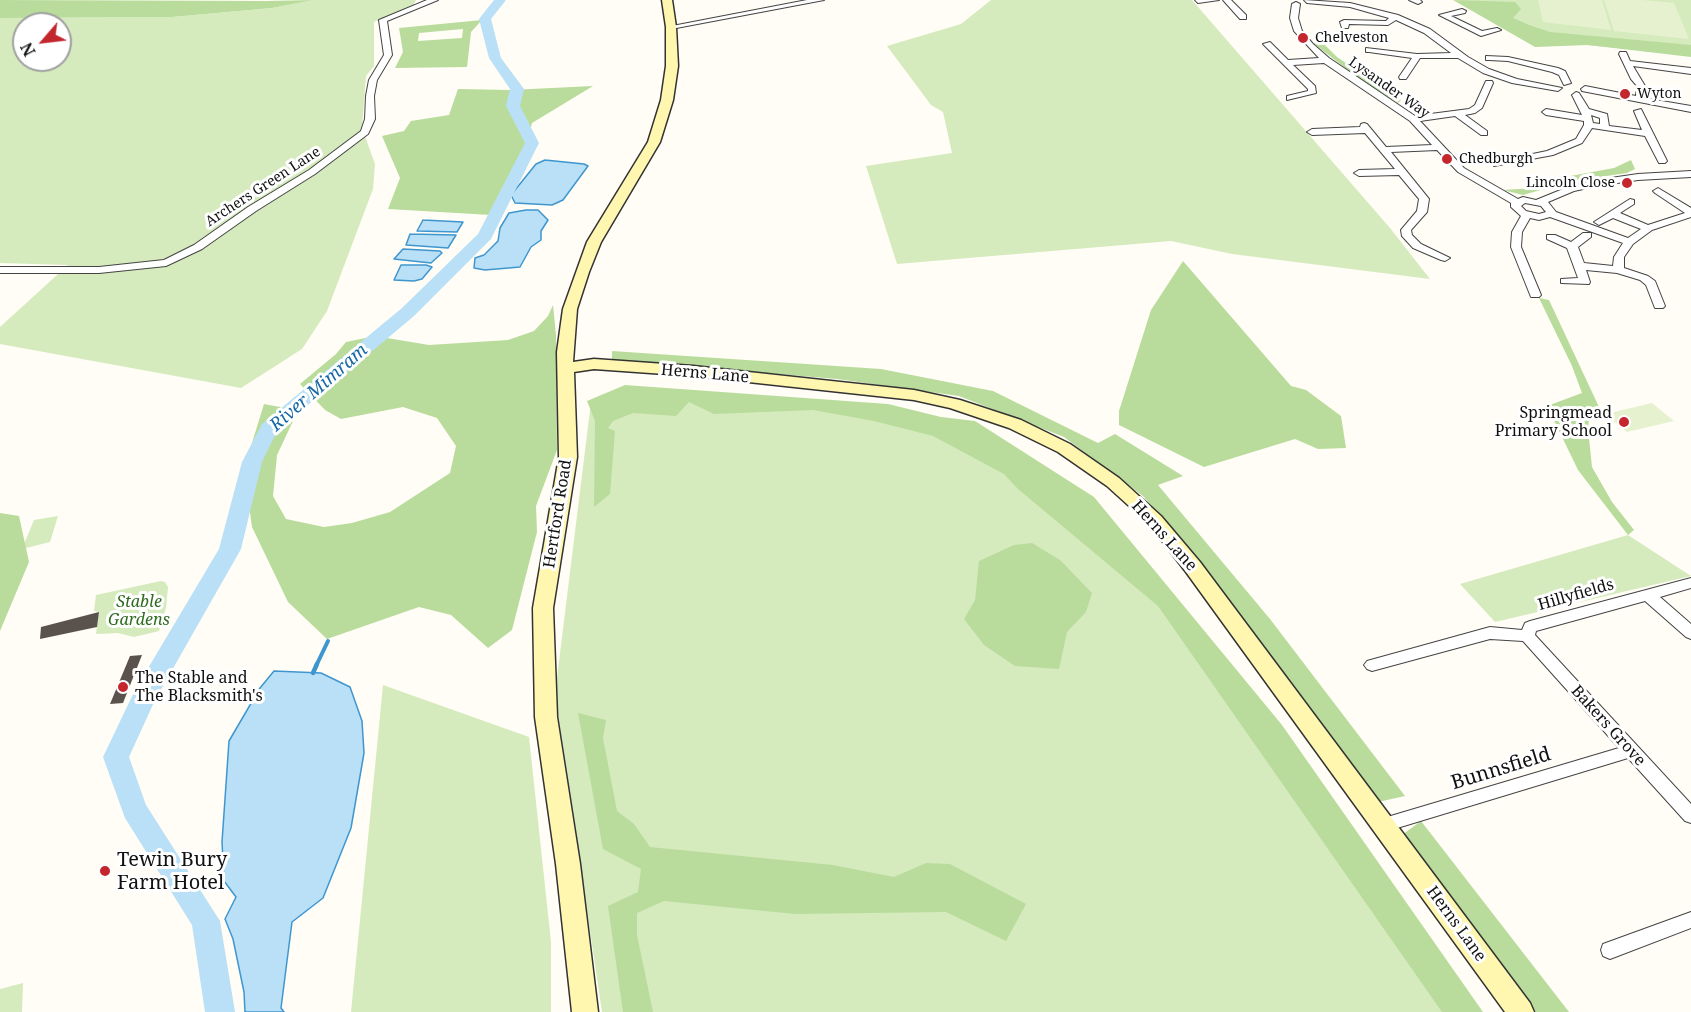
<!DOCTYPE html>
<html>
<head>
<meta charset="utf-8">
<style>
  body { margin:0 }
  #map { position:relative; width:1691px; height:1012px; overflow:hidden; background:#fffdf5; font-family:"Noto Serif",serif }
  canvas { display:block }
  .north { position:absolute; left:12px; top:12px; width:60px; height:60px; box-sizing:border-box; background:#fff; border:2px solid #a0a0a0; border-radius:50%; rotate:242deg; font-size:16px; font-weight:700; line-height:24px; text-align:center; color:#111 }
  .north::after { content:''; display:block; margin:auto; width:21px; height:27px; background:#c4262e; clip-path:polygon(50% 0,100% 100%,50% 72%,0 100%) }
</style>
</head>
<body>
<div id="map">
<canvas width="1691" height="1012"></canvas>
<div class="north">N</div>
</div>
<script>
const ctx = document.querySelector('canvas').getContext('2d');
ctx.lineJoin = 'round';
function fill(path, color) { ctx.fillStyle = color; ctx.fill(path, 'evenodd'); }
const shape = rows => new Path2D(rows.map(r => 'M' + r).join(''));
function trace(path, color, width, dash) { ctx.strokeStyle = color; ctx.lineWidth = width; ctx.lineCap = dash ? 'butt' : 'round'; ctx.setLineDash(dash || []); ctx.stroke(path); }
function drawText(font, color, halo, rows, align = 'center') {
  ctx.font = font + ' "Noto Serif",serif'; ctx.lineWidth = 6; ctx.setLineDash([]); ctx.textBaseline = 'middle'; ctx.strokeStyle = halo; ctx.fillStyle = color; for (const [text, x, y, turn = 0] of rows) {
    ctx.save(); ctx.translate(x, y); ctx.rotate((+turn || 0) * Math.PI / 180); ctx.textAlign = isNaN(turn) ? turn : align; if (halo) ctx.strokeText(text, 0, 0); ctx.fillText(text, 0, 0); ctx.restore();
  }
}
const green = shape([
  [314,0,416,0,413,6,374,22,374,66,366,76,362,128,375,164,373,189,327,311,302,349,241,388,0,344,0,327,68,265,0,263,0,18,172,17,272,8],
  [24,24,60,24,60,60,24,60],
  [991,0,1192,0,1390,228,1430,279,1232,254,1171,241,897,264,866,166,952,153,943,112,931,105,887,46,961,24],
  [1460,0,1691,0,1691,55,1532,40],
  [716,392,903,409,1010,461,1137,561,1454,1012,602,1012,555,694,591,402],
  [58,516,50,542,22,549,34,520],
  [1628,535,1691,576,1495,622,1460,584],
  [161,581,165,582,168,587,166,608,159,631,134,637,118,633,96,634,99,612,94,611,96,595],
  [383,685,529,737,551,942,551,1012,351,1012],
  [23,983,22,1012,0,1012,0,989]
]);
const forest = shape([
  [0,0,266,1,314,0,272,8,172,17,0,18],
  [1453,0,1515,2,1521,9,1513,18,1529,25,1550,32,1691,45,1691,57,1588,45,1535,47],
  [482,20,471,32,467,67,395,68,403,52,399,28],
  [463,29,462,38,418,41,419,33],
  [1313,43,1324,44,1337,57,1401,100,1398,103,1357,77],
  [593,86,532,123,525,153,491,215,388,209,400,178,382,136,404,131,411,121,449,115,458,89,510,90],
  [1631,160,1635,169,1627,173,1572,181,1523,195,1503,190,1534,188,1565,177,1614,168],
  [1183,261,1291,386,1306,390,1341,416,1346,448,1318,449,1295,439,1204,467,1119,425,1119,411,1151,310],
  [1539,298,1549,300,1599,407,1590,410,1588,429,1592,467,1612,502,1634,530,1628,535,1578,470,1547,406,1582,393,1572,366],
  [553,305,556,335,557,450,536,506,537,532,512,630,488,648,451,615,419,607,327,639,288,602,252,527,244,469,264,404,280,407,294,419,277,455,273,496,286,519,324,527,352,523,390,512,450,473,456,446,437,418,403,407,341,419,325,410,300,384,336,354,346,342,375,336,429,345,508,340,534,331,548,316],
  [612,351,881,369,993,391,1098,443,1115,434,1183,476,1158,485,1270,619,1405,796,1378,802,1253,634,1143,496,1064,437,959,396,837,379,612,360],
  [625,385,888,404,941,417,975,421,1094,497,1282,725,1483,1012,1442,1012,1158,606,1018,489,1004,474,933,436,874,421,813,410,714,414,689,402,676,416,633,413,613,421,608,428,615,431,610,494,594,507,595,421,587,401],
  [0,513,19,516,29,562,0,631],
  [1032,543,1060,560,1092,593,1086,612,1067,632,1059,669,1015,666,984,645,964,619,975,600,979,561,1014,545],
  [578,713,606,720,603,738,617,811,634,824,650,847,833,865,894,877,926,863,950,864,1026,904,1006,941,946,912,795,914,664,901,637,913,637,935,653,1012,623,1012,608,906,638,892,641,869,603,849],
  [1421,821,1569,1012,1536,1012,1402,835]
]);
const pitch = shape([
  [1538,0,1602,0,1611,30,1543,22],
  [1604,0,1642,0,1674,3,1689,39,1614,31],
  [1652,403,1674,421,1627,432,1605,414]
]);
const water = shape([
  [545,160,584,164,588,166,563,200,552,205,515,203,511,195,536,164,545,160],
  [526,210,538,210,548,220,541,231,541,240,531,247,520,267,485,270,474,268,475,258,484,255,498,241,500,228,509,213,526,210],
  [423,220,463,222,457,232,417,231,423,220],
  [410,234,456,235,448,248,406,245,410,234],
  [403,249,440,251,442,253,431,263,394,259,403,249],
  [401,265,426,265,432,267,422,279,414,281,394,280,401,265],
  [274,671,321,673,350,687,362,721,364,753,351,828,323,898,292,922,281,1008,284,1012,245,1012,244,992,233,939,225,919,236,897,224,881,222,842,229,741,260,688,274,671]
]);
const streamFar1 = shape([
  [316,666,328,641]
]);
const stream = shape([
  [313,673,317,664]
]);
const river = shape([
  [494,0,506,0,491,19,501,58,524,89,520,106,539,143,491,239,414,316,277,431,262,462,241,549,155,700,129,757,146,805,220,921,235,1012,205,1012,192,925,125,818,103,757,135,690,219,549,242,462,262,424,402,308,478,234,525,143,506,106,510,89,489,58,479,19,494,0]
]);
const building = shape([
  [99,612,97,627,40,639,41,627],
  [142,655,123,703,110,704,130,656]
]);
const street = shape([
  [427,0,438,0,387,21,392,55,377,80,374,96,375,119,368,134,315,174,256,211,202,249,166,266,99,273,0,273,0,267,99,267,164,260,194,245,248,207,309,170,361,131,365,119,366,96,369,80,384,55,379,20,427,0],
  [807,0,824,0,671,29,667,27,807,0],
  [1195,0,1219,0,1198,3,1195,0],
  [1223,0,1231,0,1246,15,1246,19,1240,19,1223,0],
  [1304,0,1350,3,1398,15,1430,29,1468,57,1489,69,1517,79,1562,88,1558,91,1512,83,1483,73,1458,58,1420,58,1406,79,1400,79,1399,77,1412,58,1369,52,1366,52,1366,48,1417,54,1451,53,1424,33,1396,20,1388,25,1349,24,1348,28,1342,28,1340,22,1344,20,1386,21,1389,18,1350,7,1307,3,1304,0],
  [1409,0,1420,0,1422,2,1418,4,1409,0],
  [1296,2,1300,4,1298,18,1302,31,1313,44,1329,58,1415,116,1469,109,1475,105,1486,81,1492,81,1493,83,1482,108,1475,113,1465,115,1487,131,1487,135,1481,135,1455,116,1420,121,1464,168,1518,199,1523,197,1536,200,1568,187,1597,180,1638,174,1691,171,1691,177,1638,180,1597,186,1574,191,1548,202,1556,212,1628,238,1641,229,1613,218,1599,225,1594,222,1630,199,1634,200,1634,204,1620,213,1648,225,1685,213,1655,193,1653,191,1658,188,1691,208,1691,217,1652,230,1633,244,1624,257,1624,268,1648,276,1655,281,1665,306,1663,308,1655,308,1646,285,1640,280,1617,273,1586,270,1590,282,1589,284,1561,283,1561,279,1578,278,1567,248,1547,239,1547,235,1555,235,1571,242,1583,233,1591,233,1591,237,1578,247,1584,263,1613,266,1614,257,1623,243,1550,217,1539,220,1530,218,1522,232,1521,247,1541,295,1539,297,1531,297,1511,247,1512,232,1521,216,1511,207,1511,203,1458,172,1437,150,1391,152,1429,199,1427,212,1411,230,1412,235,1421,244,1450,258,1445,261,1441,260,1413,248,1402,236,1401,230,1417,211,1419,199,1399,175,1359,176,1354,173,1359,170,1395,169,1365,133,1312,135,1307,132,1312,129,1360,127,1361,124,1364,123,1367,124,1386,147,1432,145,1410,121,1324,63,1293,65,1315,86,1316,93,1287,100,1287,96,1308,91,1308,89,1263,44,1270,42,1288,60,1319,58,1294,31,1290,18,1292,4,1296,2],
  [1525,203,1541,206,1546,212,1539,214,1526,211,1521,206,1525,203],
  [1462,9,1466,11,1465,13,1451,16,1482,31,1497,28,1501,30,1481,36,1439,15,1462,9],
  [1620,52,1626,52,1630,61,1691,68,1691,74,1633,66,1645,86,1644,98,1691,106,1691,112,1582,91,1581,89,1585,86,1636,96,1637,86,1631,79,1619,54,1620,52],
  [1486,56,1508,57,1558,68,1565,71,1571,83,1564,85,1559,75,1552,72,1508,61,1489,60,1486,60,1486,56],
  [1576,92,1579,93,1589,109,1607,114,1609,126,1642,130,1634,111,1641,109,1667,161,1665,163,1659,163,1645,136,1592,128,1582,143,1553,155,1494,166,1494,162,1547,151,1576,139,1584,125,1584,121,1546,115,1542,112,1546,109,1582,115,1572,95,1576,92],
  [1591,115,1600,118,1600,124,1593,123,1591,115],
  [1691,578,1691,588,1660,597,1691,624,1691,639,1686,637,1645,601,1536,631,1535,635,1691,804,1691,823,1685,821,1628,758,1384,832,1378,830,1375,825,1378,820,1384,818,1619,748,1523,641,1490,639,1372,671,1367,669,1364,665,1367,661,1490,627,1522,630,1525,623,1530,621,1691,578],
  [1691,912,1691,928,1610,959,1603,956,1601,950,1603,944,1691,912]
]);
const secondary = shape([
  [662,0,672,0,676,27,678,66,673,100,660,142,601,242,589,272,577,309,573,362,594,359,693,366,914,390,960,400,1021,420,1070,444,1119,478,1161,516,1200,562,1530,1003,1534,1012,1505,1012,1186,572,1149,524,1107,486,1058,452,1009,428,950,408,914,400,693,376,594,369,574,372,577,457,553,608,557,717,580,864,598,1012,572,1012,556,864,535,717,533,608,559,457,557,352,563,309,587,242,648,142,661,100,666,66,666,27,662,0]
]);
const markers = [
  [1303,38,6,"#c4262e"],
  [1625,94,6,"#c4262e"],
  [1447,159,6,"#c4262e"],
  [1627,183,6,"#c4262e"],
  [1624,422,6,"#c4262e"],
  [123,687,6,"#c4262e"],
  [105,871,6,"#c4262e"]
];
const farPoinames = [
  ["Chelveston",1315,38],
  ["Wyton",1637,94],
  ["Chedburgh",1459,159],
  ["Lincoln Close",1615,183,"right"]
];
const farStreetnames = [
  ["Lysander Way",1389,88,35],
  ["Archers Green Lane",263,187,-33]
];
const streetNames = [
  ["Herns Lane",705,374,5],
  ["Hertford Road",558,514,-81],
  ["Herns Lane",1164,536,48],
  ["Hillyfields",1576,595,-16],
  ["Bakers Grove",1608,726,48],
  ["Herns Lane",1456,924,54]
];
const poiNames = [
  ["Springmead",1612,413],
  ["Primary School",1612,431],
  ["The Stable and",135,678,"left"],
  ["The Blacksmith's",135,696,"left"]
];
const parkNames = [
  ["Stable",139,602],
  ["Gardens",139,620]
];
const waterNames = [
  ["River Mimram",319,388,-41]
];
const nearStreetnames = [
  ["Bunnsfield",1501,769,-17]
];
const nearPoinames = [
  ["Tewin Bury",117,860],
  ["Farm Hotel",117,883]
];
fill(green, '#d5ebbd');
fill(forest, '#b9dc9c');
fill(pitch, '#e6f2cf');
fill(water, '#b9e0f7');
trace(water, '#3f96cf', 1.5);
trace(streamFar1, '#3f96cf', 4);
trace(stream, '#3f96cf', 4.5);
fill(river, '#b9e0f7');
fill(building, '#5a524d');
trace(street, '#444', 2);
trace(secondary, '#333', 3);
fill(street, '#fff');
fill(secondary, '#fff6b0');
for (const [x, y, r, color] of markers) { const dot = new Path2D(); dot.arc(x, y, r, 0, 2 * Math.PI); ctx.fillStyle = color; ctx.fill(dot); trace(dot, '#fff', 2); }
drawText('14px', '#111', '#fff', farPoinames, 'left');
drawText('14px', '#111', '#fff', farStreetnames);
drawText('16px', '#111', '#fff', streetNames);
drawText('16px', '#111', '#fff', poiNames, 'right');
drawText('italic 16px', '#2f6b1f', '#fff', parkNames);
drawText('italic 18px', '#1768a6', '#fff', waterNames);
drawText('20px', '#111', '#fff', nearStreetnames);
drawText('20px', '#111', '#fff', nearPoinames, 'left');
</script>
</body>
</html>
